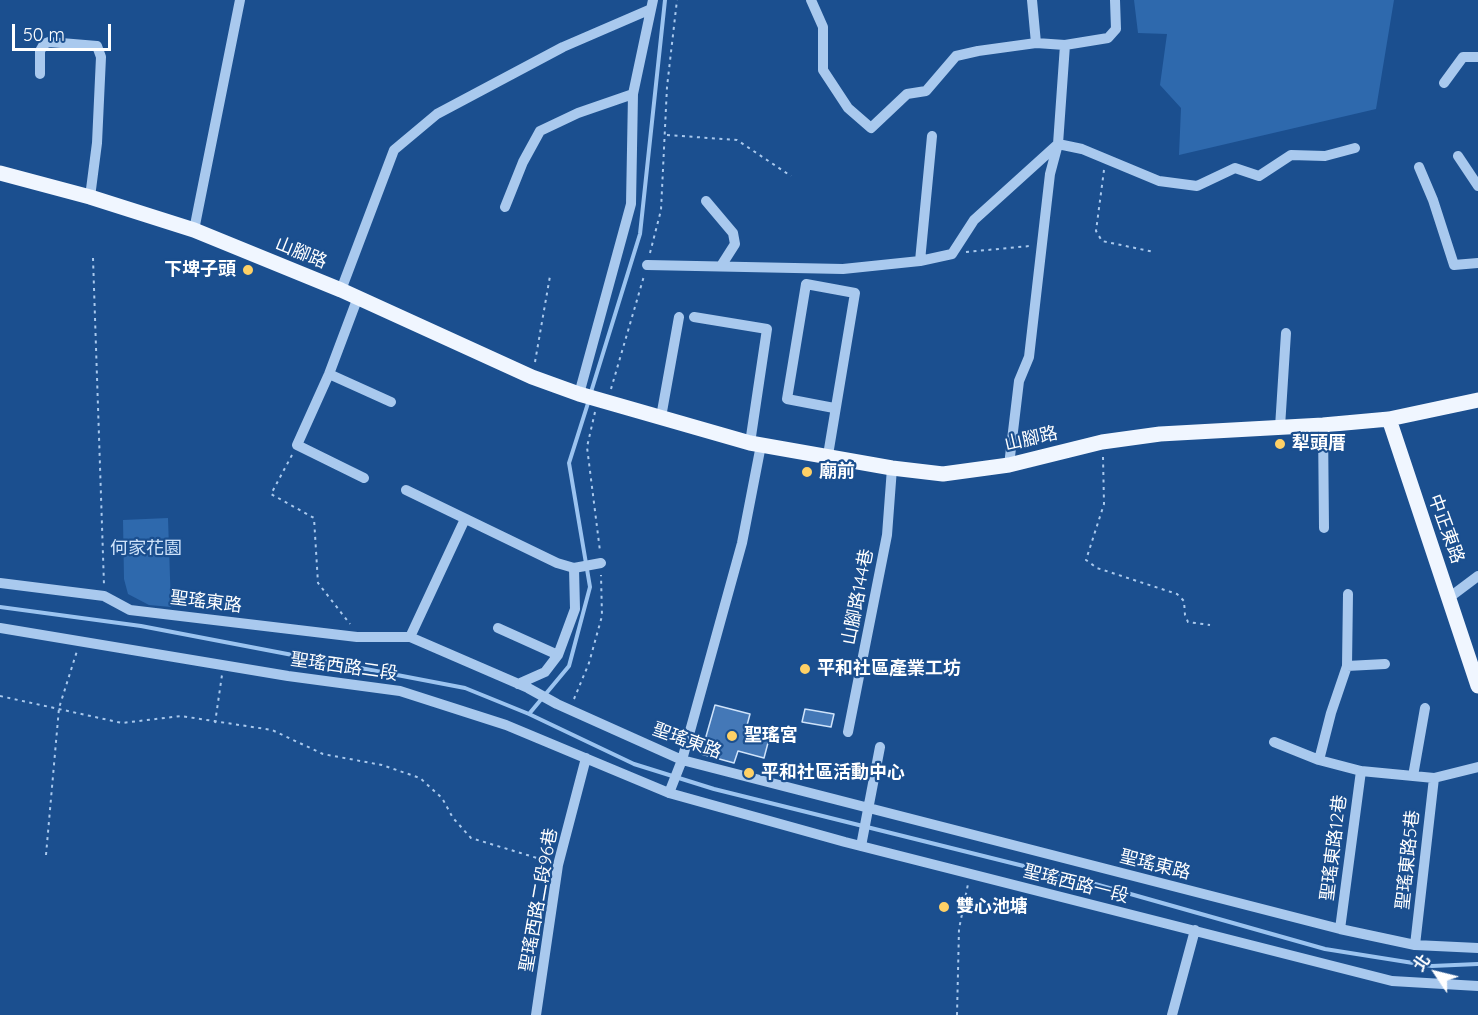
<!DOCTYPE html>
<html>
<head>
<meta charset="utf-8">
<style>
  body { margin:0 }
  #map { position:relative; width:1478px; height:1015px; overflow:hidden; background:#1b4f8f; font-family:Quicksand,"Noto Sans TC",sans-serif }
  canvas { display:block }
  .north { position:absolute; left:1406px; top:943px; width:60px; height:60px; -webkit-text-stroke:4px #1b4f8f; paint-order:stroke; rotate:305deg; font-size:16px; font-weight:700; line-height:24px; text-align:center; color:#fff }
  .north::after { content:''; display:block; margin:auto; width:21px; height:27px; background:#fff; clip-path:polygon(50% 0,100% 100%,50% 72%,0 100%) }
  .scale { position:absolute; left:12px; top:24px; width:99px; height:27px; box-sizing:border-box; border:3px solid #fff; border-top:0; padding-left:8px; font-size:18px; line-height:21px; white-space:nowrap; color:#fff; -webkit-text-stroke:4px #1b4f8f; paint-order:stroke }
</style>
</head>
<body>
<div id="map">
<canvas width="1478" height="1015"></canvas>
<div class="north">北</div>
<div class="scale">50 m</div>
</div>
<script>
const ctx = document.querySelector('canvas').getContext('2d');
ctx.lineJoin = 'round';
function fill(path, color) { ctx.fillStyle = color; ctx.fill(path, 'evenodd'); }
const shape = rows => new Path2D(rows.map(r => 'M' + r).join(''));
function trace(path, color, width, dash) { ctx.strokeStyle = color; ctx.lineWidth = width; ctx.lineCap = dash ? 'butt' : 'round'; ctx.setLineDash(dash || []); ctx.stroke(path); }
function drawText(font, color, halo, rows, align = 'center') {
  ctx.font = font + ' Quicksand,"Noto Sans TC",sans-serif'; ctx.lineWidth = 4.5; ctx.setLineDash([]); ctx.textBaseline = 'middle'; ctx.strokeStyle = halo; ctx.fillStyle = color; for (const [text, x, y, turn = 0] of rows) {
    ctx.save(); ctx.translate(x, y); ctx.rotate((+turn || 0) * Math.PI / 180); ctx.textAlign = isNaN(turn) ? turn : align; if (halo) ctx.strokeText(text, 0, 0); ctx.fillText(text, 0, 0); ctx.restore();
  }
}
const green = shape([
  [1134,0,1394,0,1376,109,1179,155,1181,108,1160,85,1167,34,1138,33],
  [168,518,171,607,149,605,128,594,124,579,123,520]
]);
const stream = shape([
  [591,392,640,234,665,0],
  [0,607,141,626,465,688,529,714,634,764,714,789,1088,882,1325,949,1432,966,1478,964],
  [529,714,569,666,590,587,569,463,589,400]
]);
const building = shape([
  [715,705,750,714,745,733,769,739,764,758,738,751,734,763,701,754,715,705],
  [805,709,834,714,831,727,802,722,805,709]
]);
const path = shape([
  [667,135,737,140,791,176],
  [1104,170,1096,231,1102,241,1154,252],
  [966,252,1030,246],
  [650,253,661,210,667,87,677,0],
  [93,258,104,585],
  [535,362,550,276],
  [611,389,644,276],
  [595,412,587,447,600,551],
  [292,455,271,494,314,518,318,583,350,624],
  [1103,457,1104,504,1086,560,1097,568,1177,594,1184,601,1185,615,1188,622,1210,625],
  [0,696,122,723,181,716,272,730,323,754,382,765,420,778,442,798,453,818,471,838,547,861],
  [574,699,589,663,602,616,601,575],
  [215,723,222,675],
  [46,855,59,708,77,651],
  [957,1015,959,929,968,884]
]);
const minor = shape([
  [811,0,823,27,823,70,848,108,871,128,907,94,926,91,956,56,978,51,1036,43,1065,45,1108,38,1116,29,1115,0],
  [1032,0,1036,43],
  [40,74,40,51,44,44,49,42,97,46,101,57,97,143,90,197],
  [1444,83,1463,57,1478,57],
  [1458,156,1478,186],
  [1419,167,1433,200,1454,265,1478,263],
  [706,201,733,233,735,244,721,266],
  [505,207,523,162,540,131,578,113,633,94],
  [194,230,240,0],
  [920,261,932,136],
  [647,265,843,269,920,261,952,254,974,220,1058,144,1082,149,1159,181,1197,186,1235,168,1259,176,1291,155,1325,156,1355,148],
  [341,290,394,150,437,114,563,47,651,9],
  [358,297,329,374,297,445,364,478],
  [694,317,767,329,750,443],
  [329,374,391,402],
  [579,394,631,204,633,94,653,0],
  [661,417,679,317],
  [1323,425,1324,528],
  [1280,427,1286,333],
  [828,455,855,293,806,284,787,399,834,408],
  [1009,465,1019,381,1029,357,1050,174,1058,144,1065,45],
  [406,490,557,563,574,568,601,563],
  [0,583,104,596,130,610,357,637,410,637,528,688,557,704,682,760,1340,929,1415,945,1478,948],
  [1450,597,1478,576],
  [0,628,288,676,400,691,506,725,669,793,845,842,1392,981,1478,986],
  [498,628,558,655],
  [410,637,465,519],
  [1347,666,1385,664],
  [518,684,545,672,558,655,575,609,574,568],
  [848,732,887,535,892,468],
  [1274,742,1319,760,1361,771,1434,778,1478,767],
  [1319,760,1331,713,1347,666,1348,594],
  [1413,776,1425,708],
  [669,793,682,760,742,543,761,445],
  [861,846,880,747],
  [1340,929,1361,771],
  [1415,945,1434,778],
  [536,1015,558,865,586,758],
  [1172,1015,1195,930]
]);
const major = shape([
  [0,173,90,197,194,230,341,290,532,377,579,394,750,443,892,468,943,474,1009,465,1102,442,1160,434,1323,425,1389,419,1478,400],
  [1389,419,1478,686]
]);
const markers = [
  [248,270,6,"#ffd166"],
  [1280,444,6,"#ffd166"],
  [807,472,6,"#ffd166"],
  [805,669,6,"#ffd166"],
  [732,736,6,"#ffd166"],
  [749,773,6,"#ffd166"],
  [944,907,6,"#ffd166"]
];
const streetNames = [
  ["山腳路",301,253,22],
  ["山腳路",1031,439,-13],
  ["中正東路",1446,529,70],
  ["山腳路144巷",858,597,-79],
  ["聖瑤東路",206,602,7],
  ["聖瑤西路二段",344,667,8],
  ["聖瑤東路",687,741,20],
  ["聖瑤東路12巷",1334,848,-83],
  ["聖瑤東路5巷",1408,860,-84],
  ["聖瑤東路",1155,865,14],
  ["聖瑤西路一段",1076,884,14],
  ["聖瑤西路二段96巷",539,900,-80]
];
const poiNames = [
  ["下埤子頭",236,270,"right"],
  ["犁頭厝",1292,444],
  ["廟前",819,472],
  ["平和社區產業工坊",817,669],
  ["聖瑤宮",744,736],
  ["平和社區活動中心",761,773],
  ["雙心池塘",956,907]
];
const parkNames = [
  ["何家花園",146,549]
];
fill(green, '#2e69ad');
trace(stream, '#9cc4f0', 4);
fill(building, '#4478b7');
trace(building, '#cfe3fa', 1.5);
trace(path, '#a9c9ee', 2, [3, 4.5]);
trace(minor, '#a9c9ee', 10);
trace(major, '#f0f6ff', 15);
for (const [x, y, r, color] of markers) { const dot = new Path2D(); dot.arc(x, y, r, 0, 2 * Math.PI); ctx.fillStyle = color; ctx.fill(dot); trace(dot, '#1b4f8f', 2); }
drawText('18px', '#fff', '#1b4f8f', streetNames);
drawText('bold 18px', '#fff', '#1b4f8f', poiNames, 'left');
drawText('18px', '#cfe3fa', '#1b4f8f', parkNames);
</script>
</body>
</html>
